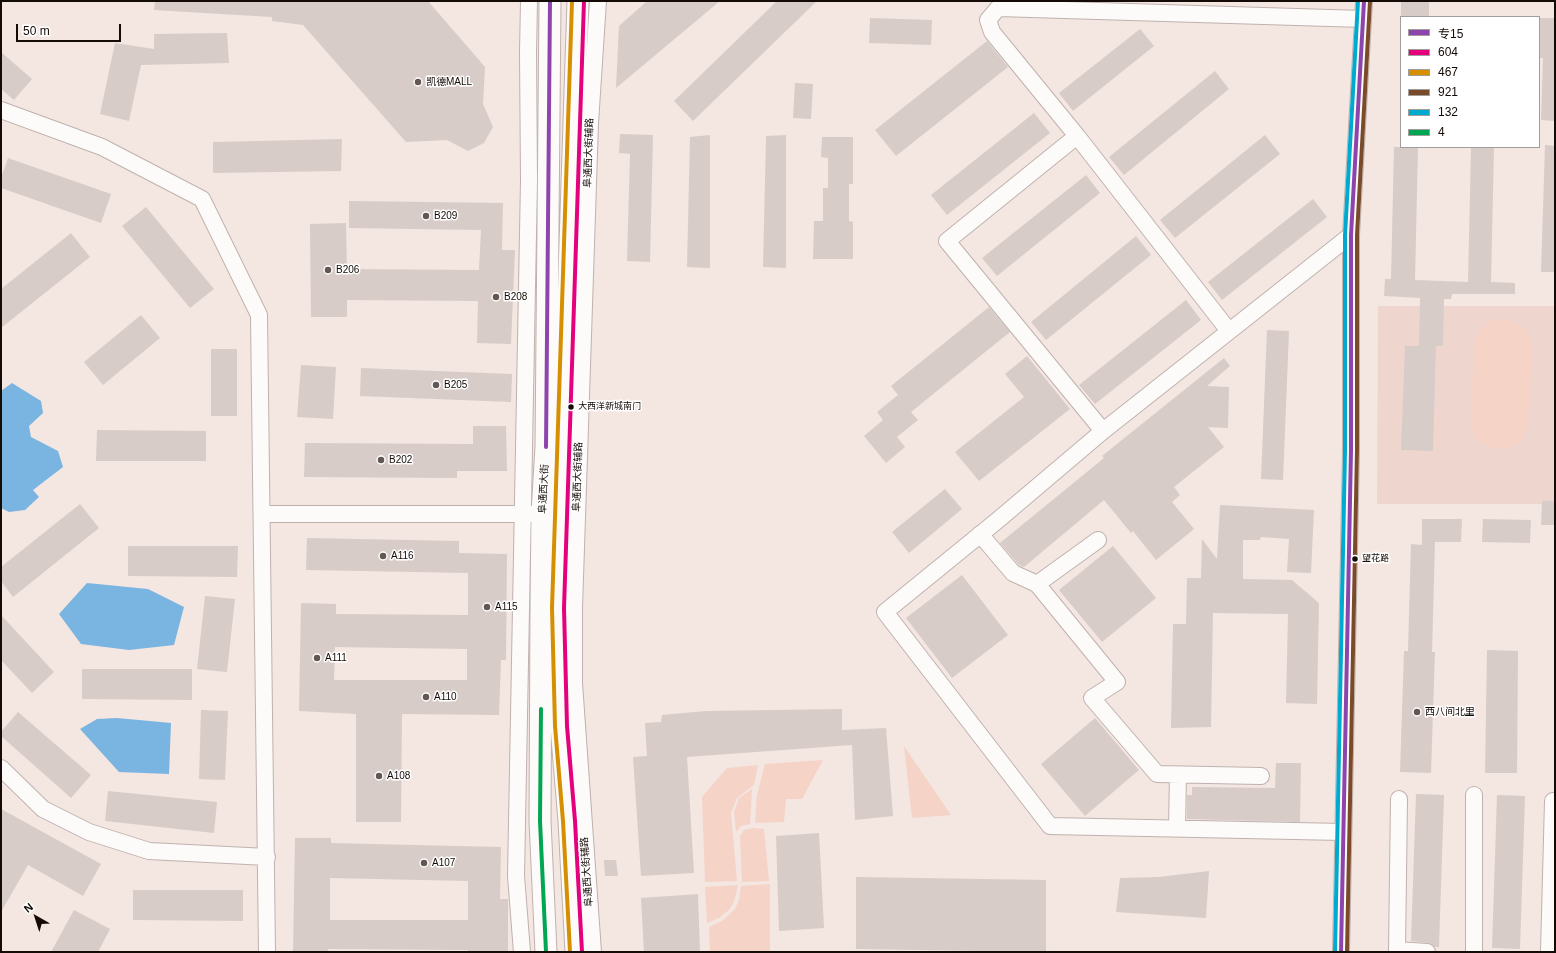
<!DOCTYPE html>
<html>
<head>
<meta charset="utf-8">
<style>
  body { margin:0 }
  #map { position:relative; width:1556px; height:953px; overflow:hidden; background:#f4e6e1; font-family:Helvetica,"Noto Sans SC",sans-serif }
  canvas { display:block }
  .frame { position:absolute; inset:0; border:2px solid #140a06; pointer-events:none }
  .legend { position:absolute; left:1400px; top:16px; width:140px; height:132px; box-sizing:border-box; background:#fff; border:1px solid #a19d9b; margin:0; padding:5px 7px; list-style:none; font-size:12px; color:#140a06 }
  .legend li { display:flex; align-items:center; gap:8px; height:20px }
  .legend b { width:20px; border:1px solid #a19d9b }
  .north { position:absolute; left:16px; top:897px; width:40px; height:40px; -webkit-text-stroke:3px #fff; paint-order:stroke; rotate:321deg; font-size:11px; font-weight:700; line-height:16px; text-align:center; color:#140a06 }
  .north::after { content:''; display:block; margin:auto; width:14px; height:18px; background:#140a06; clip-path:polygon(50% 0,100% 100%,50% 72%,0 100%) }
  .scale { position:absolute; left:16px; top:24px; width:105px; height:18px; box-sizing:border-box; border:2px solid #140a06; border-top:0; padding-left:5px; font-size:12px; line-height:14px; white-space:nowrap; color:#140a06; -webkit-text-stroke:3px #fff; paint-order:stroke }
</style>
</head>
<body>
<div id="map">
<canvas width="1556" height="953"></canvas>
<div class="frame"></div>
<ul class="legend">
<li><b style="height:5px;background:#8e44ad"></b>专15</li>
<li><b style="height:5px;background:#e5007d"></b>604</li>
<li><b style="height:5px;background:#d58f01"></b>467</li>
<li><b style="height:5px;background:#7a4b2a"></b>921</li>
<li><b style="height:5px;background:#00a9ce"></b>132</li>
<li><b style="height:5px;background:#00a651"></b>4</li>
</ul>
<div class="north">N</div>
<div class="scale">50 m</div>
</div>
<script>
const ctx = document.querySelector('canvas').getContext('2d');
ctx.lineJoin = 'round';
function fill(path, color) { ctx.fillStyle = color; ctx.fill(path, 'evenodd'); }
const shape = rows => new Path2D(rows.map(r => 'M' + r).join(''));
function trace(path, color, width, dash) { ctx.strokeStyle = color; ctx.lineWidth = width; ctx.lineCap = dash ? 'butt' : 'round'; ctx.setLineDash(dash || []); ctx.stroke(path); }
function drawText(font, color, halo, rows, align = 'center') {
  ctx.font = font + ' Helvetica,"Noto Sans SC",sans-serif'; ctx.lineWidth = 3; ctx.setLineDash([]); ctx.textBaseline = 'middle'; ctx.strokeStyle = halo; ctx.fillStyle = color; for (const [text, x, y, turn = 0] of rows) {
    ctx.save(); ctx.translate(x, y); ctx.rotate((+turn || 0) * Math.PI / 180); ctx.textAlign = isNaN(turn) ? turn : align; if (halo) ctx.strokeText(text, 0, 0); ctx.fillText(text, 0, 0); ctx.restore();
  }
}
const built = shape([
  [1378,306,1555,306,1554,504,1377,504]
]);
const green = shape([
  [1495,319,1506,319,1515,322,1524,328,1529,336,1532,346,1528,428,1524,437,1516,445,1507,449,1497,449,1487,446,1479,440,1473,432,1471,422,1474,340,1479,331,1486,324],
  [904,746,951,815,912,818],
  [823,760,802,799,786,799,784,822,755,823,757,795,765,764],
  [758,765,754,785,737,798,731,813,737,881,705,882,702,797,727,768],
  [752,789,750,824,741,826,736,832,734,812,739,798],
  [753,828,764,829,769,881,742,882,740,836,744,830],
  [770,884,770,952,710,952,709,927,722,921,735,909,739,900,741,886],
  [738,885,734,902,729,910,719,918,707,923,705,887]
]);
const water = shape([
  [12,383,41,401,43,413,29,426,31,437,58,451,63,467,33,490,39,497,25,510,9,512,1,508,1,391],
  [87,583,148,589,184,607,174,645,129,650,81,644,59,614],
  [117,718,171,723,169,774,119,772,80,729,97,719]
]);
const building = shape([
  [155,1,428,1,485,67,483,104,493,127,484,143,468,151,447,140,406,142,303,25,272,21,272,17,154,10],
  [647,1,720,1,616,88,619,26],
  [777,1,817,1,693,121,674,101],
  [1401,1,1429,1,1429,17,1401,17],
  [870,18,932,20,931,45,869,43],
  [1539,18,1555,18,1555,121,1541,120,1543,58,1539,58],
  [1140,29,1154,46,1073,111,1059,93],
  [227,33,229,63,141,65,129,121,100,114,115,43,154,49,154,34],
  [987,41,1008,67,896,156,875,130],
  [1,52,32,79,14,100,1,89],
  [1215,71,1229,89,1124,175,1109,157],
  [795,83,813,84,811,119,793,118],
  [1034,113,1050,133,947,215,931,195],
  [620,134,653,135,650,262,627,261,630,154,619,153],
  [710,135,710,268,687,267,690,137],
  [786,135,786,268,763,267,766,136],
  [1265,135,1280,154,1175,238,1160,220],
  [822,137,853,137,853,184,849,184,849,221,853,222,853,259,813,259,814,221,823,221,823,188,828,188,828,158,821,157],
  [342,139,341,171,213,173,213,142],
  [1545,145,1555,146,1555,272,1541,272],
  [1394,147,1418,147,1415,280,1468,282,1471,147,1494,147,1491,282,1515,283,1515,294,1452,294,1451,299,1444,299,1443,346,1436,346,1433,451,1401,450,1405,346,1419,346,1420,298,1384,296,1385,279,1391,279],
  [8,158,111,194,101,223,1,188,1,178],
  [1086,175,1100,193,997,276,982,258],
  [1313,199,1327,217,1222,300,1208,282],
  [349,201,503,203,502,250,515,250,511,344,477,343,478,301,347,300,347,317,311,317,310,224,346,223,347,269,479,270,481,230,349,228],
  [146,207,214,289,190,308,122,226],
  [71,233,90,257,1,328,1,289],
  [1136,236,1151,255,1046,340,1031,322],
  [1186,300,1201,320,1095,404,1079,385],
  [989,307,1010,332,911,412,918,420,897,437,905,447,886,463,864,436,883,420,877,412,898,395,891,386],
  [141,315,160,338,103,385,84,362],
  [1267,330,1289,331,1283,480,1261,479],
  [211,349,237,349,237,416,211,416],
  [1027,356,1070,409,979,481,955,452,1024,397,1005,374],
  [1224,358,1230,366,1207,386,1229,387,1228,428,1208,427,1224,447,1174,487,1180,495,1172,502,1194,529,1156,560,1133,531,1131,533,1104,500,1024,567,1019,565,1000,543,1104,458,1102,456],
  [301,365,336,367,333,419,297,417],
  [361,368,512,374,511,402,360,396],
  [473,426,506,426,507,471,457,471,457,478,304,477,305,443,473,444],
  [97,430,206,431,206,461,96,461],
  [945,489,962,509,909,553,892,532],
  [1542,501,1555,501,1555,525,1541,525],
  [80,504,99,528,13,597,1,581,1,567],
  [1220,505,1314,510,1311,573,1287,572,1289,539,1261,537,1260,540,1243,540,1243,579,1292,580,1319,603,1317,704,1286,703,1288,614,1213,613,1211,727,1171,728,1173,624,1186,624,1187,578,1201,578,1202,539,1217,559],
  [1422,519,1462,519,1461,542,1435,542,1432,652,1435,652,1431,773,1400,772,1404,651,1408,651,1411,544,1422,545],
  [1483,519,1531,520,1530,543,1482,542],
  [307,538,459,541,459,553,507,554,506,660,501,660,499,715,402,714,401,822,356,822,356,714,299,711,301,603,336,604,336,614,468,615,468,573,306,570],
  [335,647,467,649,467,680,334,680],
  [128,546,238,546,237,577,128,576],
  [1113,546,1156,598,1102,642,1059,590],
  [962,575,1008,635,952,678,906,618],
  [205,596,235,599,227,672,197,669],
  [1,615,54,672,32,693,1,660],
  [1487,650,1518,651,1517,773,1485,773],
  [82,669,192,669,192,700,82,699],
  [842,709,842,730,886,728,893,816,855,820,852,745,687,757,694,873,641,876,633,757,647,756,645,723,661,722,662,715,706,711],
  [201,710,228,711,225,780,199,779],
  [18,712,91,775,71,798,1,736,1,732],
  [1095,718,1139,770,1085,816,1041,764],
  [1276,763,1301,763,1300,822,1187,819,1187,795,1192,795,1192,787,1275,788],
  [108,791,217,802,214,833,105,821],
  [1416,794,1444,795,1439,947,1435,947,1428,943,1411,941],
  [1497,795,1525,796,1520,949,1492,948],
  [1,809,101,864,83,896,28,865,1,912],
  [819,833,824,928,779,931,776,836],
  [295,838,331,838,331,843,501,847,500,899,508,899,508,952,468,952,468,950,328,949,328,952,293,952],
  [330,878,468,881,468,920,330,920],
  [604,860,616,860,618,876,605,876],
  [1209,871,1206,918,1116,912,1120,878,1159,877],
  [856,877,1046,880,1046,952,856,949],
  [133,890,243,890,243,921,133,920],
  [698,894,700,952,644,952,641,898],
  [74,910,110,929,98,952,51,952]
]);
const minor = shape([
  [1,110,102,147,202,199,259,315,267,952],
  [1077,136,992,32,988,20,998,8,1363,19],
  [1103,431,947,241,1077,136,1229,331],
  [262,514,534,514],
  [980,534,1013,573,1037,584,1117,682,1092,698,1157,774,1261,776],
  [1037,584,1098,540],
  [1,768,43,809,89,832,149,851,267,857],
  [1399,799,1397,950,1427,952],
  [1177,828,1178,775],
  [1343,832,1050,826,885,612,998,520,1103,431,1351,235],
  [522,952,516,876,529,180,528,53,529,1],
  [593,952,574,683,574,608,590,123,598,1],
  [1341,952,1351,450,1351,235,1364,1],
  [1474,952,1474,795],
  [1549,952,1553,801]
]);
const major = shape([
  [546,952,540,821,541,609,542,514,546,447,550,1],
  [576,952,569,821,561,726,558,608,578,1]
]);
const bus1 = shape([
  [546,447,550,1],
  [1341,952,1351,450,1351,235,1364,1]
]);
const bus2 = shape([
  [582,952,575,821,567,726,564,608,584,1]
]);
const bus3 = shape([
  [570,952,563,821,555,726,552,608,572,1]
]);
const bus4 = shape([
  [1347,952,1357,450,1357,235,1370,1]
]);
const bus5 = shape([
  [1335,952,1345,450,1345,235,1358,1]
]);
const bus6 = shape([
  [541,709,540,821,546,952]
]);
const markers = [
  [418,82,4,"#625753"],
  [426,216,4,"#625753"],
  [328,270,4,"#625753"],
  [496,297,4,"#625753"],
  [436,385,4,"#625753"],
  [571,407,3.5,"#140a06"],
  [381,460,4,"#625753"],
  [383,556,4,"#625753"],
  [1355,559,3.5,"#140a06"],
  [487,607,4,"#625753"],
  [317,658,4,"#625753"],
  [426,697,4,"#625753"],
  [1417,712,4,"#625753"],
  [379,776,4,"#625753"],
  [424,863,4,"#625753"]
];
const busNames = [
  ["大西洋新城南门",578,407],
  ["望花路",1362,559]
];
const poiNames = [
  ["凯德MALL",426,82],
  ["B209",434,216],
  ["B206",336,270],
  ["B208",504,297],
  ["B205",444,385],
  ["B202",389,460],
  ["A116",391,556],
  ["A115",495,607],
  ["A111",325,658],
  ["A110",434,697],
  ["西八间北里",1425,712],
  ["A108",387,776],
  ["A107",432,863]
];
const streetNames = [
  ["阜通西大街辅路",589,153,-88],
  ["阜通西大街辅路",578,477,-88],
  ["阜通西大街",544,489,-87],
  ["阜通西大街辅路",587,872,-94]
];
fill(built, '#eed6cf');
fill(green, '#f6d3c7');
fill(water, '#7ab4e0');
fill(building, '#d8ccc8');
trace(minor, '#bfb2ae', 18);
trace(major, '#bfb2ae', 23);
trace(minor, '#fdfbfa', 16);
trace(major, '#fdfbfa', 21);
trace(bus1, '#8e44ad', 4);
trace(bus2, '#e5007d', 4);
trace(bus3, '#d58f01', 4);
trace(bus4, '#7a4b2a', 4);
trace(bus5, '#00a9ce', 4);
trace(bus6, '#00a651', 4);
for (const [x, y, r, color] of markers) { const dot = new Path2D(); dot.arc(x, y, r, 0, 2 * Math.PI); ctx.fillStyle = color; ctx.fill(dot); trace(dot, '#fff', 1.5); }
drawText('9px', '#140a06', '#fff', busNames, 'left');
drawText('10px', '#140a06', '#fff', poiNames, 'left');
drawText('10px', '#140a06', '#fff', streetNames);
</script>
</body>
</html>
